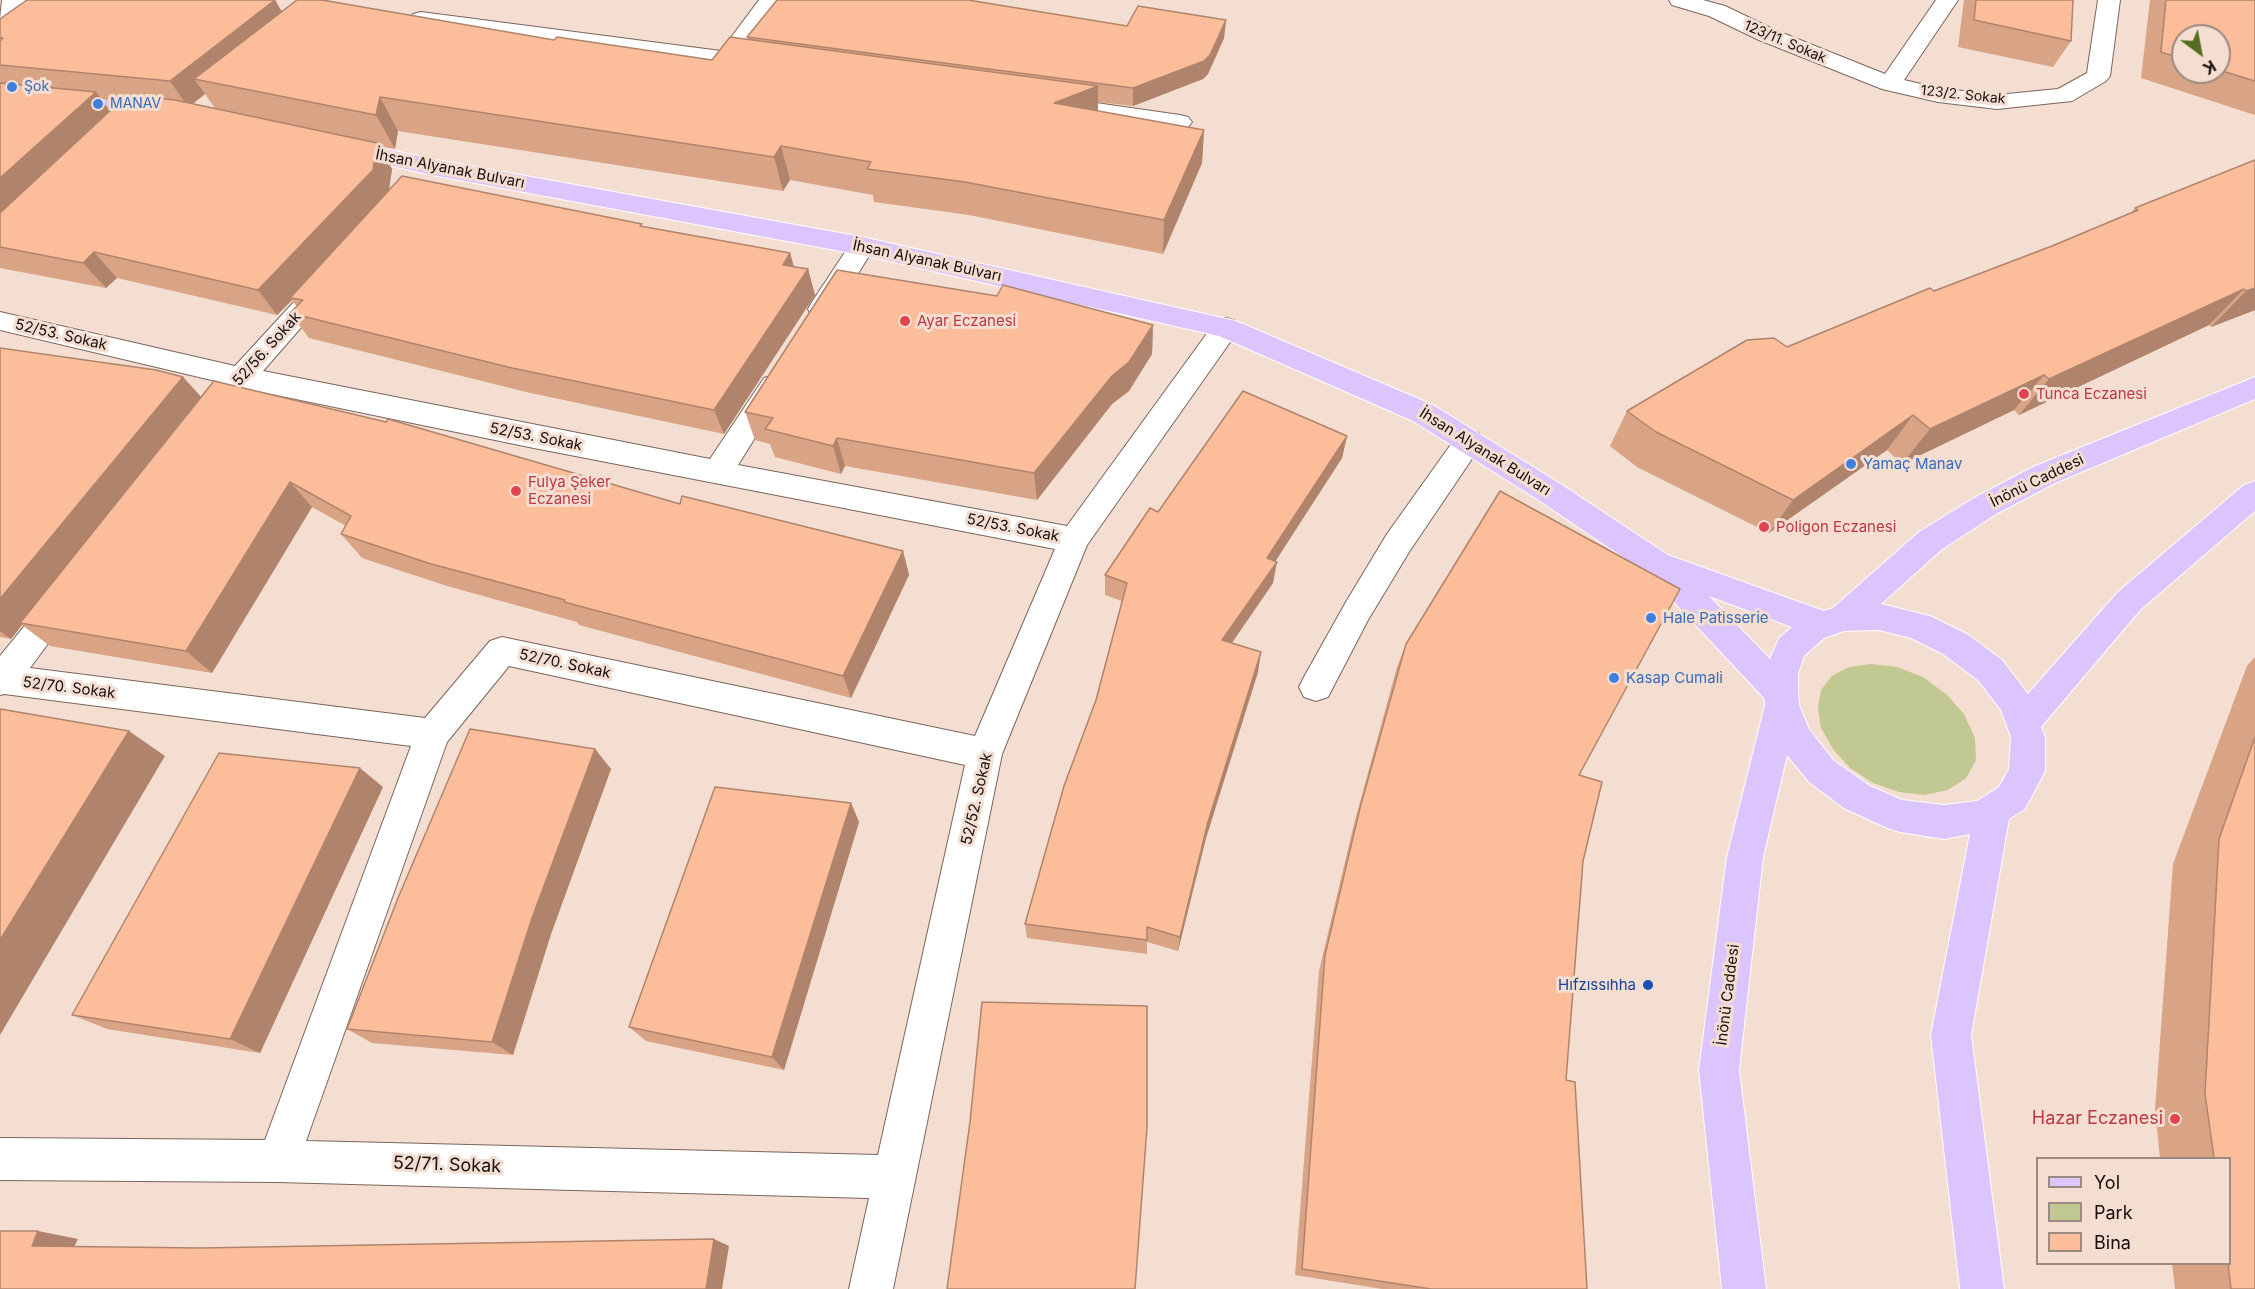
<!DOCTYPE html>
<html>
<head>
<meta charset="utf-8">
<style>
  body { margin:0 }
  #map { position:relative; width:2255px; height:1289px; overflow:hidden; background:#f4ddd1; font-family:Inter,sans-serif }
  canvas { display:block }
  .legend { position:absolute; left:2036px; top:1157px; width:195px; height:108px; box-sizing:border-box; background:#f4ddd1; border:2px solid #9b8a81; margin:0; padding:8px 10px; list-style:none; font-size:18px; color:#150e0a }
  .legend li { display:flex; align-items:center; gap:12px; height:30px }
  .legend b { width:30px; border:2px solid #9b8a81 }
  .north { position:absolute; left:2171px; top:24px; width:60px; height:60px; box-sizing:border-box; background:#f4ddd1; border:2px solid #9b8a81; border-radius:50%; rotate:148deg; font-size:16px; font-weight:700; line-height:24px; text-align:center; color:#150e0a }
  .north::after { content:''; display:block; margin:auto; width:21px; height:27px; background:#546d1f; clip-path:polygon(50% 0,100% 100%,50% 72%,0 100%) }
</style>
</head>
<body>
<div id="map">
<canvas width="2255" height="1289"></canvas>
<ul class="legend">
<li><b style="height:8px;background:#dcc5fc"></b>Yol</li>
<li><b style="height:16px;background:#c2c892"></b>Park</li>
<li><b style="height:16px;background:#fcbd9b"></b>Bina</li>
</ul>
<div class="north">K</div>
</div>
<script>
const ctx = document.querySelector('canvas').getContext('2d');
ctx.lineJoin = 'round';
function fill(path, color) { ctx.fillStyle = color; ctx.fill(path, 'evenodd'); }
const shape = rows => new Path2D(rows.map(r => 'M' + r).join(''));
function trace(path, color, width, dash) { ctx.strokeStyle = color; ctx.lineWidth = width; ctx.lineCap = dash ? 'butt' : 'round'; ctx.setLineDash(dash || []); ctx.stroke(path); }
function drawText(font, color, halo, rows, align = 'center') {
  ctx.font = font + ' Inter,sans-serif'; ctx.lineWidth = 6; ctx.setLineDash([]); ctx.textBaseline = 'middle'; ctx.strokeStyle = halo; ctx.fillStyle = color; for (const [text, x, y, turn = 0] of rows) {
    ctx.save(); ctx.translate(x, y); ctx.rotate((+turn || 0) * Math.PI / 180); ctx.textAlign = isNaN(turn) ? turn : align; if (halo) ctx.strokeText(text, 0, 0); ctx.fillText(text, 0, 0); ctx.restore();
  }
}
const green = shape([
  [1871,664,1897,667,1923,677,1947,695,1964,714,1975,738,1976,760,1966,778,1948,790,1924,795,1899,792,1873,783,1850,768,1833,749,1821,728,1818,708,1821,690,1832,676,1849,667]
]);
const minor = shape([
  [2,0,26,0,8,17,0,19,2,0],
  [759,0,781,0,742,54,765,58,768,63,765,68,757,70,421,26,413,24,410,19,413,14,421,12,721,51,759,0],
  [1669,0,1703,0,1725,6,1775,30,1885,74,1936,0,1958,0,1904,80,1938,88,1997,95,2058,89,2087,73,2098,0,2120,0,2110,76,2106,81,2072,101,1997,109,1938,102,1882,89,1759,40,1709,16,1672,5,1669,0],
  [1054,97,1180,115,1188,117,1192,122,1188,127,1180,129,1046,109,1042,104,1046,99,1054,97],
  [862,237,871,240,875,246,832,316,822,318,812,316,808,309,812,302,853,240,862,237],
  [324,276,333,279,337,285,333,291,263,371,710,459,764,378,774,375,784,378,788,385,738,465,1067,526,1216,321,1226,318,1236,321,1240,328,1087,545,1002,754,893,1289,849,1289,869,1198,278,1182,0,1180,0,1138,265,1140,411,746,4,694,0,695,0,656,53,591,64,587,75,591,80,600,30,668,425,718,490,641,502,637,975,736,1055,549,534,448,247,389,238,399,228,402,218,399,214,392,220,382,0,330,0,312,235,366,315,279,324,276],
  [509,666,965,765,878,1155,306,1141,447,742,509,666],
  [1469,430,1479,433,1484,441,1409,552,1368,620,1328,697,1316,701,1304,697,1299,687,1304,677,1346,602,1387,534,1459,433,1469,430]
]);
const major = shape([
  [0,77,140,105,148,107,152,112,148,117,140,119,0,91,0,77],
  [343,140,432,159,862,237,1236,321,1433,405,1559,483,1668,555,1824,611,1833,608,1919,532,1974,498,2033,467,2255,377,2255,399,2055,483,1996,514,1941,550,1881,604,1930,616,1967,634,2002,660,2028,694,2118,592,2244,485,2255,481,2255,511,2140,610,2041,727,2045,737,2045,771,2025,809,2009,819,1971,1035,2004,1289,1960,1289,1931,1035,1970,834,1944,839,1900,832,1887,828,1844,808,1809,782,1787,755,1763,857,1739,1070,1766,1289,1722,1289,1699,1070,1727,857,1765,705,1764,698,1648,574,1537,499,1413,421,1219,336,862,255,432,175,334,153,331,148,334,143,343,140],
  [1709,596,1792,627,1779,638,1770,659,1709,596],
  [1879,630,1911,638,1943,654,1978,680,2001,710,2011,737,2009,769,1999,787,1977,801,1944,805,1902,800,1870,786,1833,760,1809,729,1799,705,1798,693,1798,674,1804,656,1824,638,1836,634,1844,631,1879,630]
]);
const wall = shape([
  [275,0,282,12,554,40,712,60,748,40,747,37,1127,26,1226,20,1224,38,1208,74,1203,79,1133,106,1098,102,1098,111,1204,130,1202,163,1163,254,969,215,874,202,873,195,790,180,783,191,398,131,395,149,378,146,392,169,389,191,642,226,790,253,794,267,808,269,815,295,724,434,526,392,309,338,290,313,297,307,292,300,277,315,117,278,106,288,0,268,0,19],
  [205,94,215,108,193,104],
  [101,99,121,101,110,111],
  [1964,0,2073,0,2071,41,2053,67,1958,47],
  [2150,0,2255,0,2255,115,2141,78],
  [2183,36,2219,36,2219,72,2183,72],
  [2255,160,2255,310,2211,327,2209,325,2019,415,2014,410,1902,464,1887,450,1769,533,1637,467,1610,446,1627,411,1787,347,2052,246,2130,214,2135,208],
  [1153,325,1152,354,1129,391,1112,404,1037,500,845,466,841,474,775,457,770,444,755,440,745,412],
  [0,348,183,377,201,397,680,504,903,551,909,575,851,698,579,625,577,622,447,586,362,558,341,534,346,526,312,507,212,673,50,646,22,625,11,639,0,637],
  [1347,436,1342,458,1275,561,1273,583,1232,643,1258,672,1206,838,1178,951,1147,942,1147,954,1027,938,1025,924,1096,700,1122,601,1105,595,1105,575,1158,512],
  [1406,644,1579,775,1583,861,1566,1080,1587,1289,1382,1289,1295,1275,1319,971,1354,824,1397,667],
  [2255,657,2255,1289,2175,1289,2172,1263,2229,1263,2229,1158,2160,1158,2155,1110,2173,864,2247,666],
  [595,749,611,769,551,934,513,1055,372,1043,347,1029],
  [383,787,260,1053,107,1029,72,1015],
  [851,803,859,822,784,1070,646,1041,629,1027]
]);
const shadedWall = shape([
  [275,0,290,26,194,79,205,94,188,107,170,81],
  [1226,20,1224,38,1208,74,1203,79,1133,106,1133,88],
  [1098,86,1098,120,1054,103],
  [96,92,116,119,0,226,0,178],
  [380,97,398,131,395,149,376,115],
  [1204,130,1202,163,1163,254,1164,220],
  [377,143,392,169,388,196,290,298,292,300,277,315,258,290],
  [781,146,790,180,783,191,774,157],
  [94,252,117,278,106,288,83,263],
  [790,253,797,278,783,265],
  [808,269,815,295,724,434,714,410],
  [2255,288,2255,310,2211,327,2246,291],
  [2244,289,2209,325,2019,415,2049,379],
  [1153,325,1152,354,1129,391,1112,404,1037,500,1034,473],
  [2044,375,2014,410,1902,464,1930,429],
  [183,377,203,399,20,623,22,625,11,639,0,631,0,599],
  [1913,415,1887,450,1769,533,1793,500],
  [1347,436,1342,458,1264,579,1267,558],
  [837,438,845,466,841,474,833,446],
  [290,482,312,507,212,673,186,651],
  [903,551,909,575,851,698,843,676],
  [1277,562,1273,583,1220,660,1222,640],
  [1261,652,1258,672,1206,838,1178,951,1180,937,1208,822],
  [129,731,165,756,0,1035,0,940],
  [595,749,611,769,551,934,513,1055,492,1042,532,918],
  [360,768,383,787,260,1053,230,1039],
  [851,803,859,822,784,1070,772,1057],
  [38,1231,78,1239,71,1253,32,1246],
  [714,1239,729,1246,722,1289,706,1289]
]);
const building = shape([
  [27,0,275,0,170,81,0,65,0,41,3,38,0,38,0,19,27,0],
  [297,0,322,0,554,40,557,37,712,60,730,37,1098,86,1054,103,1204,130,1164,220,965,182,867,169,871,162,781,146,774,157,380,97,376,115,194,79,297,0],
  [777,0,968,0,1127,26,1138,6,1226,20,1210,55,1204,61,1133,88,747,37,777,0],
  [1976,0,2073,0,2071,41,1974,20,1976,0],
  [2166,0,2255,0,2255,81,2219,70,2219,36,2183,36,2183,59,2161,52,2166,0],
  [0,83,96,92,0,178,0,83],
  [127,95,175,100,377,143,373,170,258,290,94,252,83,263,0,247,0,213,127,95],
  [2255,160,2255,288,2246,291,2244,289,2049,379,2044,375,1930,429,1913,415,1793,500,1656,432,1627,411,1747,340,1774,338,1787,347,1930,288,1934,291,2052,246,2138,210,2135,208,2255,160],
  [402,176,642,224,640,226,790,253,783,265,808,269,714,410,512,368,290,313,303,300,290,298,402,176],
  [837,270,997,296,1003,285,1153,325,1129,362,1112,376,1034,473,837,438,833,446,765,429,773,418,745,412,837,270],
  [0,348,156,370,183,377,0,599,0,348],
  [214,381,386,422,388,419,680,504,682,496,903,551,843,676,564,602,565,600,428,563,341,534,351,516,290,482,186,651,20,623,214,381],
  [1243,391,1347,436,1267,558,1277,562,1222,640,1261,652,1208,822,1180,937,1147,927,1147,940,1025,924,1064,786,1096,700,1127,583,1105,575,1150,508,1158,512,1243,391],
  [1500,491,1680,589,1579,775,1602,782,1583,861,1566,1080,1575,1082,1587,1289,1431,1289,1302,1269,1325,955,1361,804,1406,644,1500,491],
  [0,709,129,731,0,940,0,709],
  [470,729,595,749,532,918,492,1042,347,1029,398,898,470,729],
  [2255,737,2255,1289,2231,1289,2228,1263,2229,1263,2229,1158,2214,1158,2205,1094,2219,839,2255,737],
  [219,753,360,768,230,1039,72,1015,219,753],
  [715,787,851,803,772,1057,629,1027,715,787],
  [982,1002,1147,1006,1147,1127,1135,1289,947,1289,970,1122,982,1002],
  [0,1231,38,1231,32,1246,201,1248,714,1239,706,1289,0,1289,0,1231]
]);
const markers = [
  [12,87,6,"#3f7fe0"],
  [98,104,6,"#3f7fe0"],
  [905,321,6,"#e0444e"],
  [2024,394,6,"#e0444e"],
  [1851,464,6,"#3f7fe0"],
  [516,491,6,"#e0444e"],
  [1764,527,6,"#e0444e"],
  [1651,618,6,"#3f7fe0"],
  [1614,678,6,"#3f7fe0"],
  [1648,985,6,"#1a4fb4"],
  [2175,1119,6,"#e0444e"]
];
const farStreetnames = [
  ["123/11. Sokak",1785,42,23],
  ["123/2. Sokak",1963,95,6]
];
const farShopnames = [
  ["Şok",24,87],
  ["MANAV",110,104]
];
const streetNames = [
  ["İhsan Alyanak Bulvarı",450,169,11],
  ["İhsan Alyanak Bulvarı",927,261,12],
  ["52/53. Sokak",61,335,13],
  ["52/56. Sokak",267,349,-48],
  ["52/53. Sokak",536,437,11],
  ["İhsan Alyanak Bulvarı",1485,452,32],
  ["İnönü Caddesi",2037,481,-26],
  ["52/53. Sokak",1013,528,11],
  ["52/70. Sokak",565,664,12],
  ["52/70. Sokak",69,688,7],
  ["52/52. Sokak",977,799,-77],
  ["İnönü Caddesi",1728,995,-83]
];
const healthNames = [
  ["Ayar Eczanesi",917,321],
  ["Tunca Eczanesi",2036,394],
  ["Fulya Şeker",528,482],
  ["Eczanesi",528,499],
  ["Poligon Eczanesi",1776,527]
];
const shopNames = [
  ["Yamaç Manav",1863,464],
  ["Hale Patisserie",1663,618],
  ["Kasap Cumali",1626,678]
];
const transitNames = [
  ["Hıfzıssıhha",1636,985]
];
const nearHealthnames = [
  ["Hazar Eczanesi",2163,1119]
];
const nearStreetnames = [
  ["52/71. Sokak",447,1165,2]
];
fill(green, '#c2c892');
trace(minor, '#7a665c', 2);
trace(major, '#fff', 2);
fill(minor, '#fff');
fill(major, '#dcc5fc');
fill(wall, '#d9a385');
fill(shadedWall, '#b0846c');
fill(building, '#fcbd9b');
trace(building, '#b0846c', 1.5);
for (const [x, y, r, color] of markers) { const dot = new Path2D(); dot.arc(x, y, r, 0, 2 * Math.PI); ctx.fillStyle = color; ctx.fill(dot); trace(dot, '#f4ddd1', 2); }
drawText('14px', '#150e0a', '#f4ddd1', farStreetnames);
drawText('14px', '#366cbe', '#f4ddd1', farShopnames, 'left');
drawText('15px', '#150e0a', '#f4ddd1', streetNames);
drawText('15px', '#be3a42', '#f4ddd1', healthNames, 'left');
drawText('15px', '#366cbe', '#f4ddd1', shopNames, 'left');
drawText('15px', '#164399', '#f4ddd1', transitNames, 'right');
drawText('18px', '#be3a42', '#f4ddd1', nearHealthnames, 'right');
drawText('18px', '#150e0a', '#f4ddd1', nearStreetnames);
</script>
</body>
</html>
